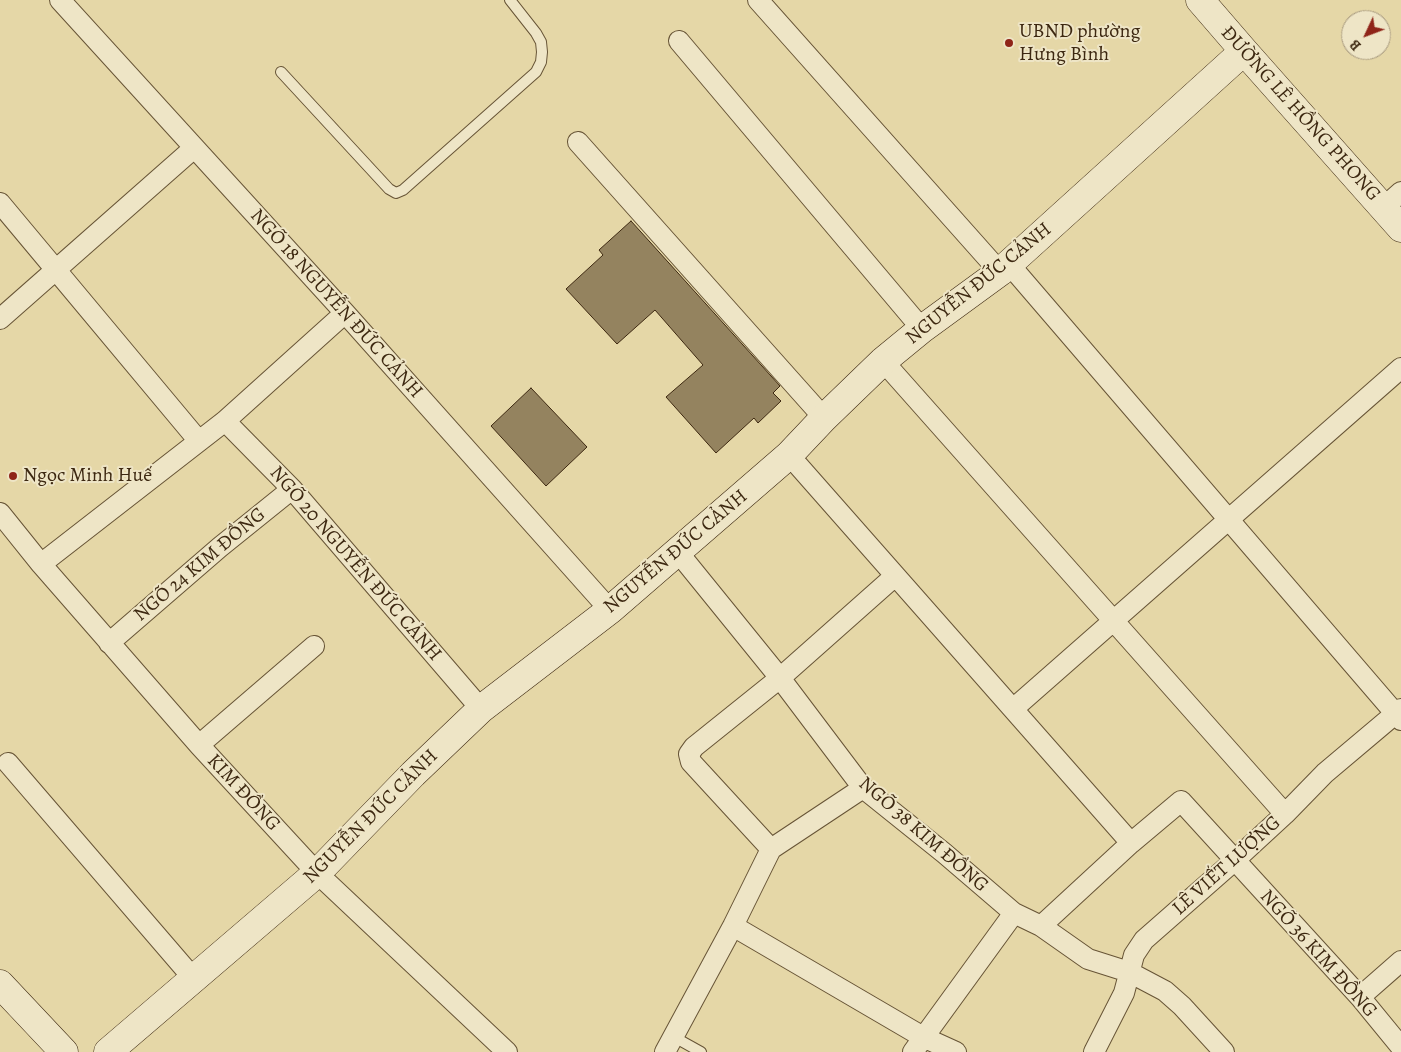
<!DOCTYPE html>
<html>
<head>
<meta charset="utf-8">
<style>
  body { margin:0 }
  #map { position:relative; width:1401px; height:1052px; overflow:hidden; background:#e5d7a7; font-family:Alegreya,serif }
  canvas { display:block }
  .north { position:absolute; left:1341px; top:10px; width:50px; height:50px; box-sizing:border-box; background:#eee5c6; border:1px solid #a7997e; border-radius:50%; rotate:227deg; font-size:14px; font-weight:700; line-height:20px; text-align:center; color:#3d2811 }
  .north::after { content:''; display:block; margin:auto; width:18px; height:22px; background:#8f2418; clip-path:polygon(50% 0,100% 100%,50% 72%,0 100%) }
</style>
</head>
<body>
<div id="map">
<canvas width="1401" height="1052"></canvas>
<div class="north">B</div>
</div>
<script>
const ctx = document.querySelector('canvas').getContext('2d');
ctx.lineJoin = 'round';
function fill(path, color) { ctx.fillStyle = color; ctx.fill(path, 'evenodd'); }
const shape = rows => new Path2D(rows.map(r => 'M' + r).join(''));
function trace(path, color, width, dash) { ctx.strokeStyle = color; ctx.lineWidth = width; ctx.lineCap = dash ? 'butt' : 'round'; ctx.setLineDash(dash || []); ctx.stroke(path); }
function drawText(font, color, halo, rows, align = 'center') {
  ctx.font = font + ' Alegreya,serif'; ctx.lineWidth = 4; ctx.setLineDash([]); ctx.textBaseline = 'middle'; ctx.strokeStyle = halo; ctx.fillStyle = color; for (const [text, x, y, turn = 0] of rows) {
    ctx.save(); ctx.translate(x, y); ctx.rotate((+turn || 0) * Math.PI / 180); ctx.textAlign = isNaN(turn) ? turn : align; if (halo) ctx.strokeText(text, 0, 0); ctx.fillText(text, 0, 0); ctx.restore();
  }
}
const building = shape([
  [631,221,780,386,773,393,781,401,758,423,754,418,716,453,666,397,703,365,655,310,617,344,566,289,603,255,599,250,631,221],
  [531,388,587,447,546,486,491,426,531,388]
]);
const lane = shape([
  [281,72,389,189,396,193,403,190,536,72,541,62,542,52,541,42,536,33,510,0],
  [674,1037,701,1052]
]);
const street = shape([
  [60,0,345,313,610,610],
  [758,0,1000,272],
  [679,41,922,329],
  [578,142,824,418],
  [0,203,198,440],
  [1383,208,1401,192],
  [1009,264,1401,720],
  [0,319,194,148],
  [883,361,1285,814],
  [225,421,292,489,481,709],
  [789,455,1131,843],
  [0,513,41,564,199,745,317,873,507,1052],
  [677,551,780,678,863,788,944,853,1014,913,1041,926,1088,959,1129,972,1165,991,1182,1006,1224,1052],
  [41,564,225,421,345,313],
  [109,643,220,547,292,489],
  [1013,709,1401,368],
  [199,745,314,646],
  [8,763,193,978],
  [771,849,691,762,689,754,694,747,780,678,895,576],
  [733,926,923,1037,956,1052],
  [1041,926,1131,843,1181,801,1360,997,1401,1047],
  [1360,997,1401,961],
  [665,1052,733,926,771,849,863,788],
  [913,1052,1014,913],
  [1094,1052,1124,993,1134,955,1144,940,1234,861,1285,814,1325,773,1401,709]
]);
const secondary = shape([
  [1200,0,1244,51,1401,228],
  [0,984,64,1052],
  [108,1052,317,873,413,774,481,709,610,610,789,455,824,418,883,361,922,329,1000,272,1244,51]
]);
const markers = [
  [1009,43,5,"#8f2418"],
  [13,476,5,"#8f2418"]
];
const poiNames = [
  ["UBND phường",1019,32],
  ["Hưng Bình",1019,55],
  ["Ngọc Minh Huế",23,476]
];
const streetNames = [
  ["ĐƯỜNG LÊ HỒNG PHONG",1300,114,48],
  ["NGUYỄN ĐỨC CẢNH",979,284,-39],
  ["NGÕ 18 NGUYỄN ĐỨC CẢNH",336,304,48],
  ["NGUYỄN ĐỨC CẢNH",676,552,-40],
  ["NGÕ 20 NGUYỄN ĐỨC CẢNH",355,564,49],
  ["NGÕ 24 KIM ĐỒNG",200,565,-40],
  ["KIM ĐỒNG",243,793,47],
  ["NGUYỄN ĐỨC CẢNH",371,817,-45],
  ["NGÕ 38 KIM ĐỒNG",923,835,41],
  ["LÊ VIẾT LƯỢNG",1227,866,-42],
  ["NGÕ 36 KIM ĐỒNG",1318,954,48]
];
fill(building, '#94835f');
trace(building, '#3d2811', 1);
trace(lane, '#675436', 12);
trace(street, '#675436', 22);
trace(secondary, '#3d2811', 29);
trace(lane, '#eee5c6', 10);
trace(street, '#eee5c6', 20);
trace(secondary, '#eee5c6', 28);
for (const [x, y, r, color] of markers) { const dot = new Path2D(); dot.arc(x, y, r, 0, 2 * Math.PI); ctx.fillStyle = color; ctx.fill(dot); trace(dot, '#eee5c6', 2); }
drawText('20px', '#3d2811', '#eee5c6', poiNames, 'left');
drawText('20px', '#3d2811', '#eee5c6', streetNames);
</script>
</body>
</html>
